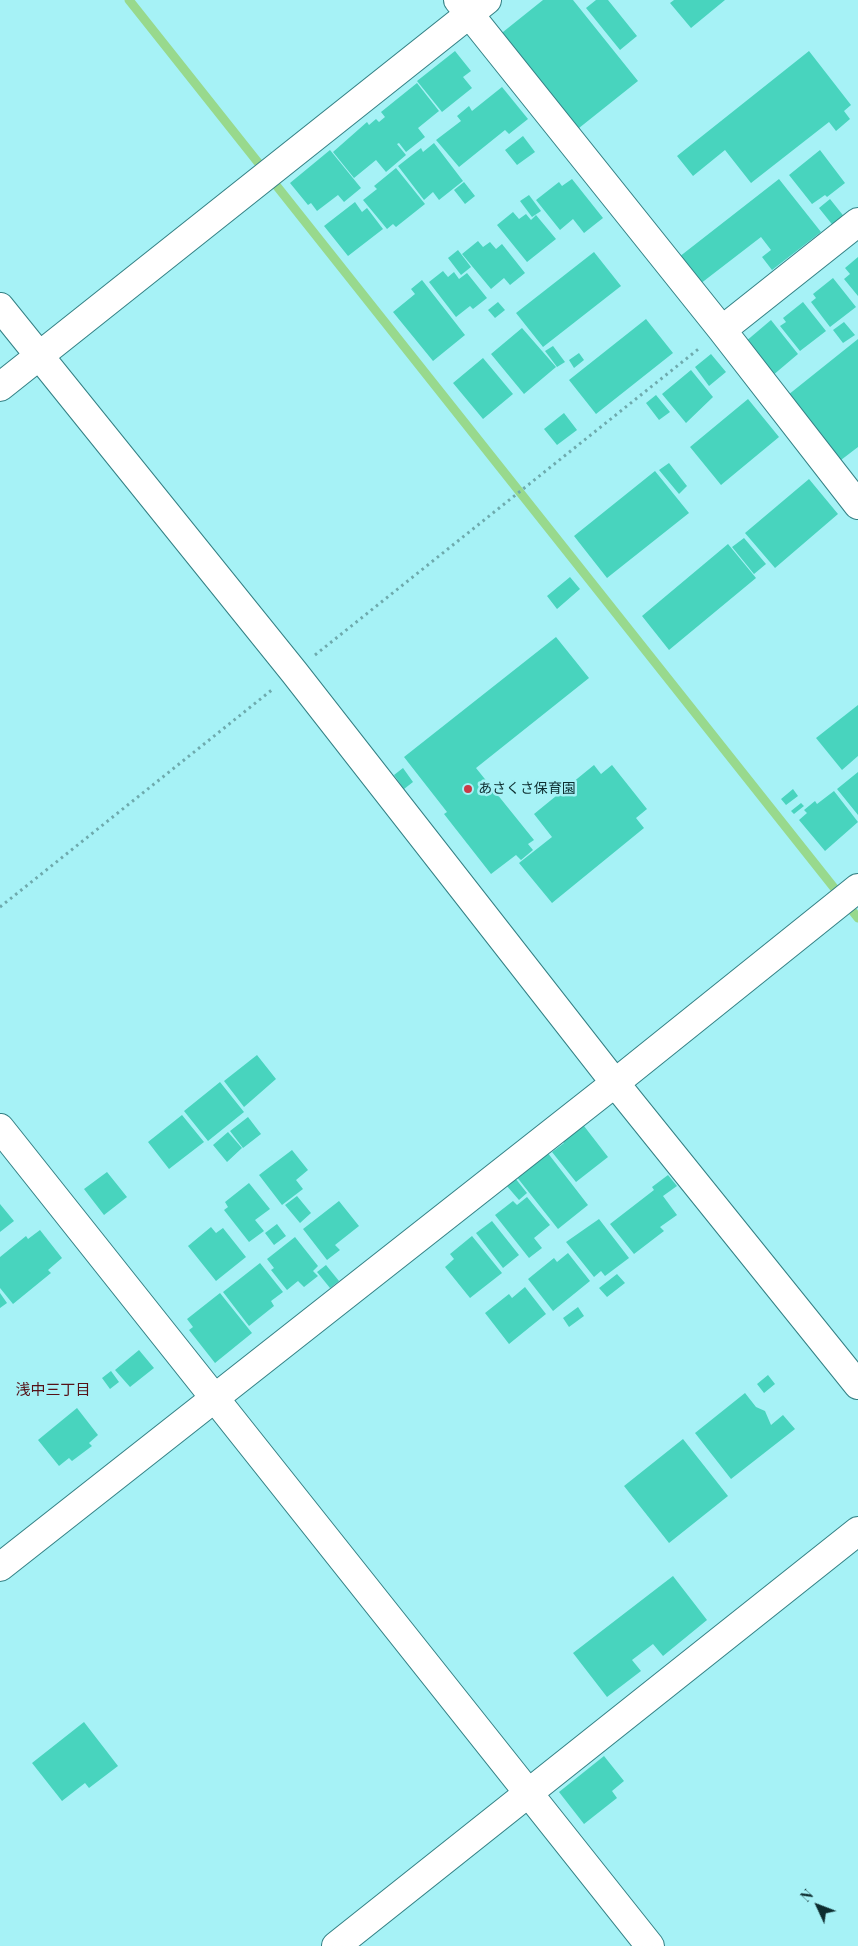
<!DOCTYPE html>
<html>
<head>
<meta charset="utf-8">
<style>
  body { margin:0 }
  #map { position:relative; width:858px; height:1946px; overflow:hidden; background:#a6f2f6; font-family:"Playfair Display",serif }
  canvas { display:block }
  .north { position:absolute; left:793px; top:1881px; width:50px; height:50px; -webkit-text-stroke:4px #a6f2f6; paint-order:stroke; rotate:313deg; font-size:14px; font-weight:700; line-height:20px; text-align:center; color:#0d2d2f }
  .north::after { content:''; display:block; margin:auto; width:18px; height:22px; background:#0d2d2f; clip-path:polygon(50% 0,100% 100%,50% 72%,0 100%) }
</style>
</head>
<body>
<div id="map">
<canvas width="858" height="1946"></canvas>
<div class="north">N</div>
</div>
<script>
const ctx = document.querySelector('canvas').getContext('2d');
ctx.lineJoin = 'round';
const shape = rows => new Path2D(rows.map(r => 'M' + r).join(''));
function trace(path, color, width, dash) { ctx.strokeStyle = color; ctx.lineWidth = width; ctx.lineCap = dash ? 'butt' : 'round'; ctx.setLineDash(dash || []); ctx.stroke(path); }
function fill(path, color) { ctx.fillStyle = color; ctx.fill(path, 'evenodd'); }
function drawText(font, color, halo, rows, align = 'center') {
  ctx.font = font + ' "Playfair Display","Noto Sans JP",serif'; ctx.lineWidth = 5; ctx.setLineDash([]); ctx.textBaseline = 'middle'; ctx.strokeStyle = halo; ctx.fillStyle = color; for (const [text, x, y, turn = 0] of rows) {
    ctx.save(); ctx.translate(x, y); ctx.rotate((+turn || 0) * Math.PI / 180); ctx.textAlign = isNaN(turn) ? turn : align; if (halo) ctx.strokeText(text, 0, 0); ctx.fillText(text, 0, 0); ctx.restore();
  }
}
const stream = shape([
  [129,0,858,918]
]);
const building = shape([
  [543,0,573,0,638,81,574,132,498,36],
  [596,0,608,0,637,36,620,50,586,8],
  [674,0,725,0,691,28,670,3],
  [455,51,471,71,463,77,472,88,442,112,417,81],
  [809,51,851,105,844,111,850,119,836,131,829,122,751,183,725,150,693,176,677,156],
  [417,83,439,111,418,128,425,137,406,152,399,143,397,144,406,155,386,172,376,160,354,178,333,152,367,122,369,125,376,119,379,122,385,117,381,112],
  [502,87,528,119,509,134,505,130,459,167,436,140,461,121,457,116,469,106,472,111],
  [523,136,535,152,517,165,505,150],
  [434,143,463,181,439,200,433,192,424,200,398,166,421,148,423,152],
  [330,150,361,188,344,202,338,195,317,211,311,203,308,205,290,183],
  [820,150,845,183,827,197,825,195,812,204,789,175],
  [396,168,425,204,396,227,393,224,387,229,363,200,377,189,374,186],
  [572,179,603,218,584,233,573,219,560,230,536,200,559,182,562,186],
  [779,179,821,232,772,270,762,257,771,250,761,237,700,284,679,257],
  [464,182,475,196,465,204,454,190],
  [529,195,541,211,532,217,520,201],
  [830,199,846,219,835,228,819,208],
  [355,202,362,212,367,208,383,229,348,256,324,226],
  [513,212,519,219,526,214,531,220,536,215,556,239,527,262,497,225],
  [478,241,483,247,490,242,496,249,502,244,525,273,510,285,504,278,491,289,462,254],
  [458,250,471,267,461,275,448,258],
  [594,252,621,286,543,347,516,313],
  [858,257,858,296,844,279,850,274,845,268],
  [443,271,448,277,454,272,459,279,467,273,487,298,473,309,470,306,456,317,429,282],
  [833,278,856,307,830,327,811,302,816,298,813,294],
  [422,280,465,335,433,361,393,312,415,294,411,289],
  [498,302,505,310,495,318,488,310],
  [803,302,826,331,800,351,780,326,786,322,783,318],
  [646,319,673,353,596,414,569,380],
  [771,320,798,354,772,376,745,342],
  [844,322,855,335,843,343,833,330],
  [522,328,556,367,524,394,491,354],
  [858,339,858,447,841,460,788,395],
  [553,346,565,362,557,367,545,351],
  [579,353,584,360,574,368,569,360],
  [711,354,726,372,709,386,695,367],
  [483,358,513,394,483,419,453,383],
  [691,370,713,397,686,423,662,394],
  [656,395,670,412,659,420,646,403],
  [748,399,779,437,721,485,690,447],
  [564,413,577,430,557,445,544,429],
  [669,463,687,486,679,494,659,470],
  [655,471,689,513,607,578,574,536],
  [809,479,838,514,775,568,745,533],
  [744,538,766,564,754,574,732,547],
  [728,544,756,578,669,650,642,616],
  [570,577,580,589,557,609,547,596],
  [556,637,589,678,476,768,534,840,528,844,533,850,521,860,516,855,491,874,444,814,447,812,404,757],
  [858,705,858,756,842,770,816,738],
  [594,765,601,774,612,765,647,809,636,818,644,828,552,903,519,863,552,837,534,814],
  [403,768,413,782,404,789,394,775],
  [858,772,858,815,837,789],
  [793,789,798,796,786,805,781,799],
  [834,791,858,822,825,851,799,820,807,813,804,810,815,801,817,804],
  [801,803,804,806,794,814,791,811],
  [257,1055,276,1079,244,1107,224,1081],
  [220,1082,244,1112,208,1141,184,1111],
  [182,1115,204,1142,169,1169,148,1142],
  [248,1117,261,1134,243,1148,230,1131],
  [578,1126,581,1128,584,1126,608,1157,576,1182,552,1152,564,1143,561,1139],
  [228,1132,242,1148,227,1162,213,1145],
  [292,1150,308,1170,296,1180,303,1189,282,1205,259,1175],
  [547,1152,588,1205,558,1229,516,1176],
  [107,1172,127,1197,104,1215,84,1189],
  [668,1175,677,1186,663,1196,677,1215,660,1227,664,1231,634,1254,610,1224,654,1190,652,1187],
  [515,1178,527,1193,519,1200,506,1185],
  [249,1183,270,1209,255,1220,264,1231,249,1242,224,1210,228,1207,225,1202],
  [297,1196,311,1213,300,1223,285,1205],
  [527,1197,550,1225,534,1238,542,1248,529,1258,495,1215,513,1201,517,1205],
  [339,1201,359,1226,335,1245,340,1250,327,1260,303,1229],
  [0,1204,14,1221,0,1232],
  [599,1219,629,1258,605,1276,601,1271,594,1277,566,1242],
  [492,1221,519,1255,503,1268,476,1233],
  [277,1224,286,1236,274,1245,265,1233],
  [211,1227,216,1233,223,1228,246,1257,216,1281,188,1246],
  [40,1230,62,1258,48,1270,51,1273,13,1304,0,1288,0,1257,26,1236,28,1239],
  [472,1236,502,1273,470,1298,445,1267,454,1259,450,1254],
  [295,1237,318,1266,313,1271,318,1276,304,1287,298,1281,287,1290,271,1270,274,1268,267,1259],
  [568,1253,590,1281,553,1311,528,1279,554,1258,557,1262],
  [260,1263,283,1292,271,1301,274,1306,249,1326,223,1292],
  [326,1265,339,1281,330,1288,317,1272],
  [617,1274,625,1283,607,1297,599,1288],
  [525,1287,546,1314,509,1344,485,1313,509,1294,512,1298],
  [0,1293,7,1303,0,1308],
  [220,1293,252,1333,215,1363,189,1330,193,1327,187,1319],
  [578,1307,584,1316,569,1327,563,1318],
  [139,1350,154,1368,130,1387,115,1370],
  [111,1371,119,1382,110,1389,102,1378],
  [768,1375,775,1384,764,1393,757,1384],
  [745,1393,756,1407,765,1411,771,1425,783,1415,795,1429,731,1479,695,1433],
  [77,1408,98,1435,89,1443,92,1446,72,1461,69,1458,59,1466,38,1440],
  [683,1439,728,1496,669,1543,624,1486],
  [673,1576,707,1620,663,1656,653,1644,632,1660,641,1671,607,1697,573,1653],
  [84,1722,118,1766,89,1788,85,1783,62,1801,32,1763],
  [604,1756,624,1781,612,1791,617,1798,584,1824,559,1792]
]);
const path = shape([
  [315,655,701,347],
  [0,907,273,689]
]);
const minor = shape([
  [458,0,722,330,858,505],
  [0,307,294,672,615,1083,858,1385],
  [722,330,858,222],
  [0,387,487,0],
  [0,1567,615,1083,858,888],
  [336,1946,858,1531]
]);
const tertiary = shape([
  [0,1128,650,1946]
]);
const markers = [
  [468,789,5,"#ca3a46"]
];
const poiNames = [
  ["あさくさ保育園",478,789]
];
const neighbourhoodNames = [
  ["浅中三丁目",53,1390]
];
trace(stream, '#98d98d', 9);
fill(building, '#48d4be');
trace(minor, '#348185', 30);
trace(tertiary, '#348185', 30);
trace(path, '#6eaaad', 3, [2.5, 4]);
trace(minor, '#fff', 28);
trace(tertiary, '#fff', 28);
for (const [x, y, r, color] of markers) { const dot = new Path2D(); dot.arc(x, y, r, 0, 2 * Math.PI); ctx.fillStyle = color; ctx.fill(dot); trace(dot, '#a6f2f6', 2); }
drawText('14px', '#0d2d2f', '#a6f2f6', poiNames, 'left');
drawText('15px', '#561117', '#a6f2f6', neighbourhoodNames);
</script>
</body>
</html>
